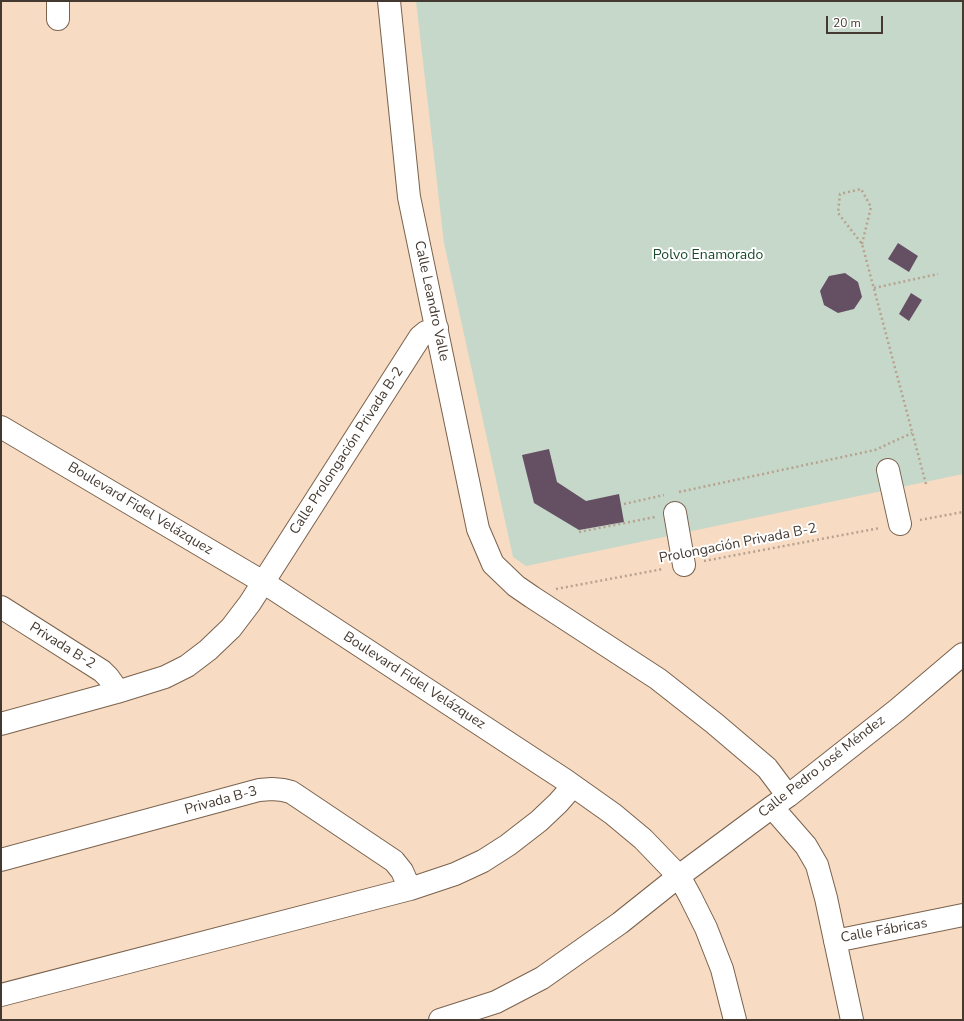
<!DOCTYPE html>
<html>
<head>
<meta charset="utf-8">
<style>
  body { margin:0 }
  #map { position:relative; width:964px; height:1021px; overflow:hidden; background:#f7dbc3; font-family:"Nunito Sans",sans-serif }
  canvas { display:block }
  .frame { position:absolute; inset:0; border:2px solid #443930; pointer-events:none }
  .scale { position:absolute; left:826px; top:16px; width:57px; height:18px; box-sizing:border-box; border:2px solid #443930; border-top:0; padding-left:5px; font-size:12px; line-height:14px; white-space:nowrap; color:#443930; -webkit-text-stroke:3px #fff; paint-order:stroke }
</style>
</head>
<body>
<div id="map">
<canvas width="964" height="1021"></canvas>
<div class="frame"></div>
<div class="scale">20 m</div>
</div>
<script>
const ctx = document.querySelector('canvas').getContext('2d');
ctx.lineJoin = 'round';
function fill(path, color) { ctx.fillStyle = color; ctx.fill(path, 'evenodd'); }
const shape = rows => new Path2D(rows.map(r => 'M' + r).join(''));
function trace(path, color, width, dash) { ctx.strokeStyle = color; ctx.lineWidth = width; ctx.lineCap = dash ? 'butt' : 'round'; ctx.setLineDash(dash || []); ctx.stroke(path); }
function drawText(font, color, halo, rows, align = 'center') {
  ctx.font = font + ' "Nunito Sans",sans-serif'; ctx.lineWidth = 4; ctx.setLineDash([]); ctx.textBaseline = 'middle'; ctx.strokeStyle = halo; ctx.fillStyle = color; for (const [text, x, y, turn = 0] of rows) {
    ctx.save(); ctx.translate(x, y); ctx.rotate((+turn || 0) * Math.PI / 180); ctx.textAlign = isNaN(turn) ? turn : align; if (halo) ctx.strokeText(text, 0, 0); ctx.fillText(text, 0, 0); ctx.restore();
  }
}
const green = shape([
  [416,1,963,1,963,474,526,566,513,557,444,243]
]);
const building = shape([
  [898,243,918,256,909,272,888,259],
  [845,273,858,282,862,297,854,309,838,313,824,305,820,291,829,276],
  [911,293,922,300,909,321,899,314],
  [549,449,557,482,586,501,619,494,624,522,579,530,534,503,522,455]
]);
const path = shape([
  [862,244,871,207,861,189,840,194,838,213,862,244,926,484],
  [874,288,938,274],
  [679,492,875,450,912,433],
  [624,504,664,495],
  [920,520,963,512],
  [579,532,655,517],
  [704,561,880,528],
  [556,589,663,569]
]);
const minor = shape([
  [58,1,58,19],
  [389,1,409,197,478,529,493,564,516,586,532,597,658,679,714,723,767,768,788,796],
  [1,427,263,582,565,780,613,814,643,839,669,866,679,876,690,896,706,928,722,969,735,1020],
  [888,470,900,524],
  [675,513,684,565],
  [1,607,102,671,108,677,113,684,117,692],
  [1,724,117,692,165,677,187,666,208,650,231,628,250,603,420,337,426,332,437,328],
  [772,807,806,846,817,865,826,898,852,1020],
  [1,860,259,790,272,789,283,790,291,792,300,798,394,861,402,871,410,889],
  [835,941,963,915],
  [1,995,410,889,455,874,483,861,508,845,539,821,558,803,573,786],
  [440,1020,496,1002,542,978,620,923,679,876,772,807,788,796,897,710,963,654]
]);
const parkNames = [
  ["Polvo Enamorado",708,256]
];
const streetNames = [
  ["Calle Leandro Valle",431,301,78],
  ["Calle Prolongación Privada B-2",347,451,-57],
  ["Boulevard Fidel Velázquez",140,509,31],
  ["Prolongación Privada B-2",738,544,-11],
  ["Privada B-2",62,646,32],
  ["Boulevard Fidel Velázquez",414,681,33],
  ["Calle Pedro José Méndez",822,767,-38],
  ["Privada B-3",221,801,-15],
  ["Calle Fábricas",884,931,-10]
];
fill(green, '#c5d8ca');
fill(building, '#654f63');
trace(minor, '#7a624d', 24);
trace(path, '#b8a28f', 2.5, [2, 3]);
trace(minor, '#fff', 22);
drawText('14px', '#18492c', '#fff', parkNames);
drawText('14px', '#443930', '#fff', streetNames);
</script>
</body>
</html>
